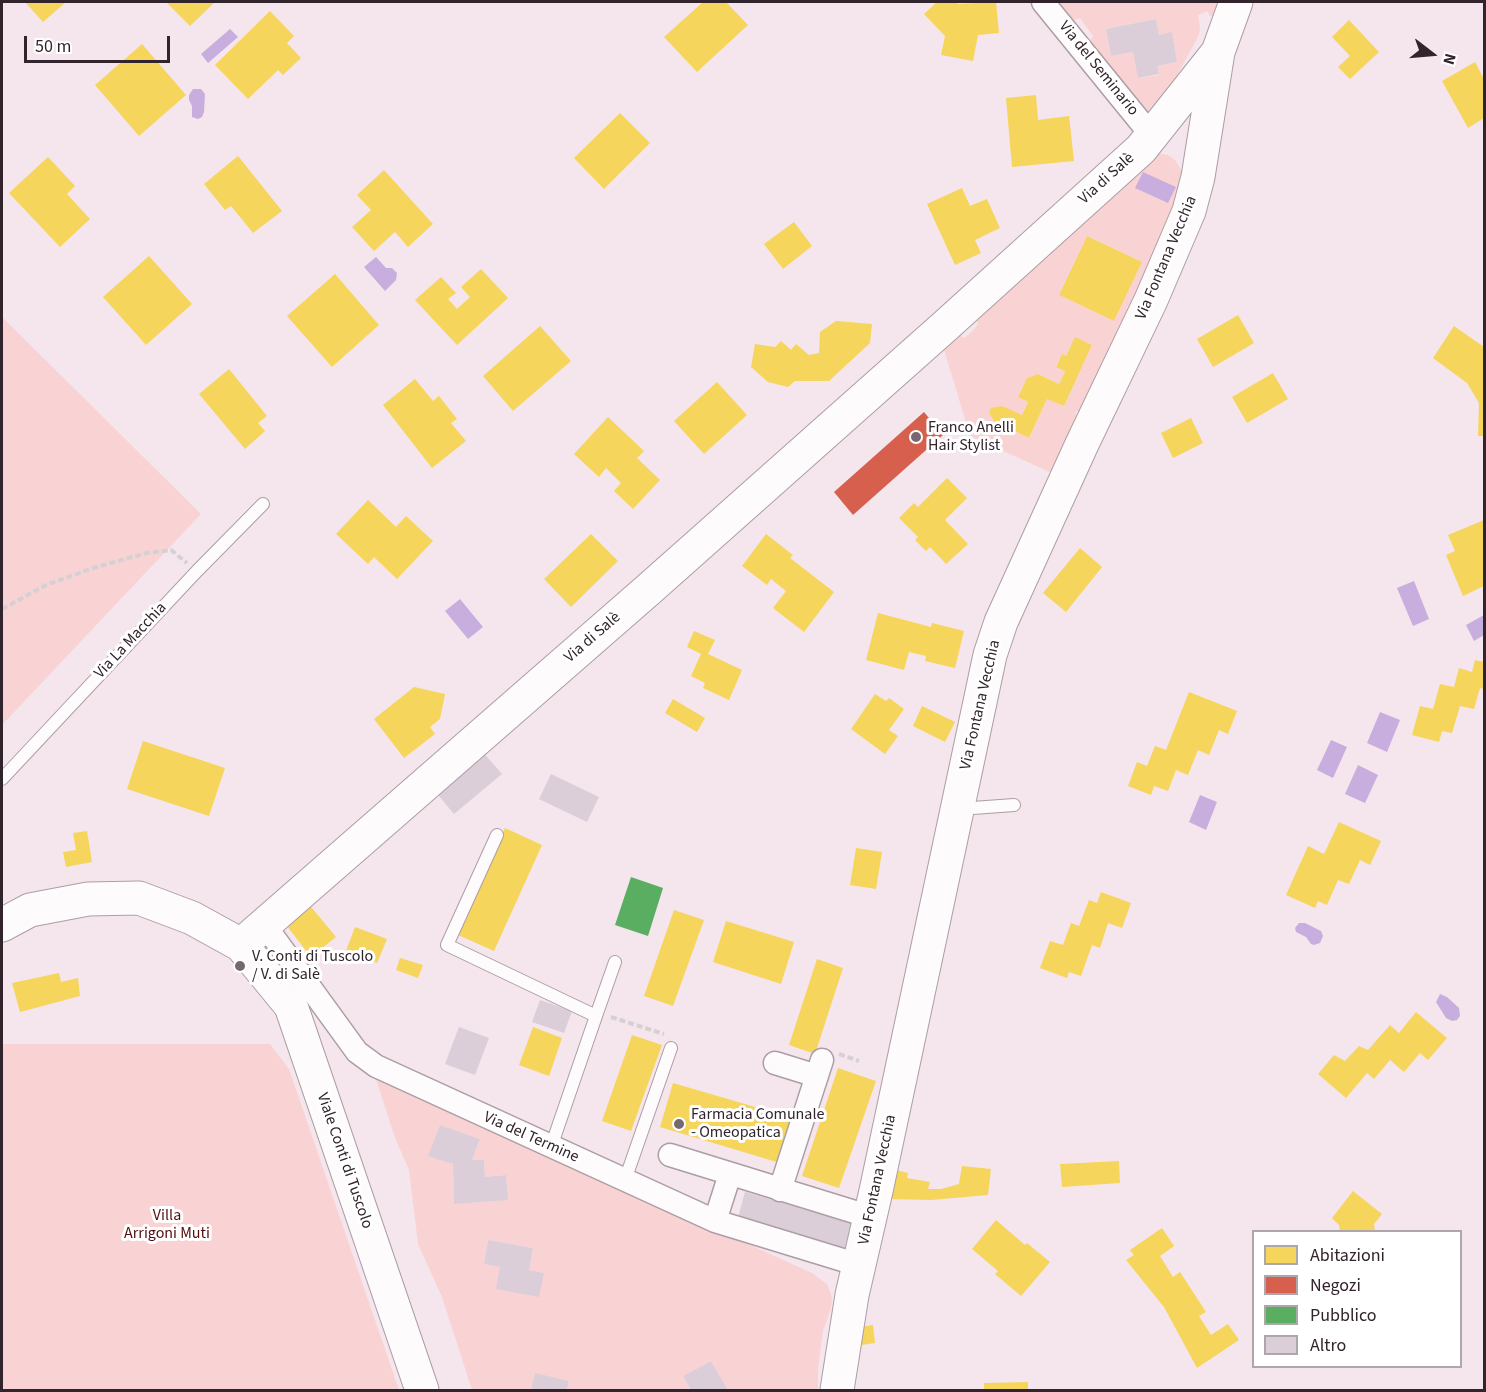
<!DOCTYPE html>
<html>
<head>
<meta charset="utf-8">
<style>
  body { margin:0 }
  #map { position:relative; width:1486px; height:1392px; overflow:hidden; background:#f5e5ed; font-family:"Source Sans 3",sans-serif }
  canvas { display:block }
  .frame { position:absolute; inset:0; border:3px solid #32242c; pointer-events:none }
  .legend { position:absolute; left:1252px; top:1230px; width:210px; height:138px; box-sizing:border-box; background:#fff; border:2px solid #ada7ab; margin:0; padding:8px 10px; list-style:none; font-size:18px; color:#32242c }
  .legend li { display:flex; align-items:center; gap:12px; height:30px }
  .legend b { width:30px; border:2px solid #ada7ab }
  .north { position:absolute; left:1402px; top:24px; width:60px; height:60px; -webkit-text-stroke:4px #fff; paint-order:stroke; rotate:106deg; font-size:16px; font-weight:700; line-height:24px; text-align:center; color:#32242c }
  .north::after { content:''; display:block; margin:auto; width:21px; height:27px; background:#32242c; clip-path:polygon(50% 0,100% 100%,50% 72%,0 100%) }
  .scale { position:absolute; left:24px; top:36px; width:146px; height:27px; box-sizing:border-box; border:3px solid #32242c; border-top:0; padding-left:8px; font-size:18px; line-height:21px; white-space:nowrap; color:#32242c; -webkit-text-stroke:4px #fff; paint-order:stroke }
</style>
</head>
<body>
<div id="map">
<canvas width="1486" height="1392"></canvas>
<div class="frame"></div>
<ul class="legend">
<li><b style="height:16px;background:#f6d55c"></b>Abitazioni</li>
<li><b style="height:16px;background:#d6604d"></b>Negozi</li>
<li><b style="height:16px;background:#5aae61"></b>Pubblico</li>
<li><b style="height:16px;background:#dbced8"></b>Altro</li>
</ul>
<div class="north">N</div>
<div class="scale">50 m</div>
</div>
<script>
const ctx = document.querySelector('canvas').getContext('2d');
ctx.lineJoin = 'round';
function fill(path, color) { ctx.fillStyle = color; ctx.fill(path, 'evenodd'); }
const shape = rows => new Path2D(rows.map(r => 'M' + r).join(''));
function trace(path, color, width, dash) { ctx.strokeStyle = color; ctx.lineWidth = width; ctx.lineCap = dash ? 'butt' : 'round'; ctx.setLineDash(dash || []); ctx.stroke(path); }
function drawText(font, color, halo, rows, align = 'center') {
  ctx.font = font + ' "Source Sans 3",sans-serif'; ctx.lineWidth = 6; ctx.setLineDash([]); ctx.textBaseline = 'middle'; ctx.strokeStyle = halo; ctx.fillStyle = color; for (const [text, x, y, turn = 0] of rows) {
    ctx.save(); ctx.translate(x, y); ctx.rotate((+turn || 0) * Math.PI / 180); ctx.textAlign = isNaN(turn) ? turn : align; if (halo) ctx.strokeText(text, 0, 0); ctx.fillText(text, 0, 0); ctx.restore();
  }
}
const green = shape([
  [1056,2,1221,2,1216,17,1210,16,1207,11,1198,15,1200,27,1199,35,1153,120,1088,44,1093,36,1080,18,1071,21],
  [1156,19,1159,35,1172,33,1177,62,1157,66,1159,75,1139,78,1133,52,1111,56,1106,29],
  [1156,153,1168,155,1175,160,1182,171,1184,186,1088,407,1075,412,1079,424,1054,474,970,436,943,346,958,334,964,338,973,331,978,324,976,319],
  [1087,236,1142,262,1114,321,1059,295],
  [1075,338,1092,345,1064,406,1023,387,1027,378,1038,374,1059,384,1065,371,1056,366,1062,354,1066,356],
  [1022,387,1047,399,1029,438,994,421,989,413,991,408,1022,415,1028,402,1018,397],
  [2,317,201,514,2,725],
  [2,1044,270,1044,289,1069,399,1390,2,1390],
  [376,1079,523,1142,812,1273,827,1284,832,1297,831,1308,823,1331,818,1368,818,1390,728,1390,711,1361,683,1376,691,1390,567,1390,569,1382,535,1374,531,1390,472,1390,442,1297,418,1244,409,1170,395,1138],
  [440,1125,480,1139,472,1160,484,1160,485,1177,506,1175,454,1203,453,1164,429,1155],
  [488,1240,533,1248,529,1270,544,1273,484,1264]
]);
const water = shape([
  [230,29,238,37,208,63,201,54],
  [193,89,201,89,205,94,204,112,202,117,198,119,192,117,192,106,189,100,189,95],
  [1143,172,1176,187,1168,203,1135,188],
  [376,257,386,268,392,268,397,273,396,280,385,291,364,267],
  [1414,581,1429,619,1413,626,1397,588],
  [460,599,483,627,468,639,445,611],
  [1484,615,1484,635,1474,641,1466,625],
  [1380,712,1400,720,1387,752,1367,743],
  [1331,740,1347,747,1333,778,1317,770],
  [1358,765,1378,775,1365,803,1345,794],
  [1200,795,1217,802,1206,830,1189,822],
  [1299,923,1305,923,1321,931,1323,936,1320,943,1314,945,1311,944,1306,937,1296,932,1295,928],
  [1440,994,1447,997,1459,1008,1460,1016,1457,1020,1452,1021,1446,1018,1436,1002]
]);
const homes = shape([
  [25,2,66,2,43,22],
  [166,2,215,2,190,26],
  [703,2,726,2,748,25,697,72,664,37],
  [937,2,956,2,958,4,996,2,999,33,978,35,973,61,941,55,945,36,924,14],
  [270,11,294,36,287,43,301,58,283,75,278,70,248,99,215,65],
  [1349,20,1379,52,1350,79,1338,67,1350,56,1332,37],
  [142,44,186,95,139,136,95,85],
  [1475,62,1484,79,1484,118,1468,128,1442,81],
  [1036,95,1038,120,1069,116,1074,161,1012,167,1006,98],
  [620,113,650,143,604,189,574,158],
  [238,156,282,211,253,233,231,206,225,210,204,184],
  [48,157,75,186,67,194,90,219,60,247,9,193],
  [384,170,433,224,408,247,395,232,374,251,352,227,371,210,357,195],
  [962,188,970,206,987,199,1000,228,975,240,981,253,955,265,927,204],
  [794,222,812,246,783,269,764,244],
  [1087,236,1142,262,1114,321,1059,295],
  [149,256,192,304,146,345,103,297],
  [481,269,508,298,457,345,415,300,441,277,456,293,448,299,457,309,470,297,461,287],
  [335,274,379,325,332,367,287,316],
  [1238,315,1254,343,1213,367,1197,339],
  [836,321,872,324,870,343,829,381,795,381,788,387,768,382,751,367,755,344,775,347,781,341,791,350,796,344,809,355,819,353,820,332],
  [540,326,571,361,513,411,483,376],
  [1454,326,1484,347,1484,436,1478,436,1479,403,1467,383,1433,358],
  [1075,337,1092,345,1064,406,1047,399,1029,438,994,421,989,413,991,408,1002,406,1022,415,1028,402,1018,397,1027,378,1038,374,1059,384,1065,371,1056,367,1062,354,1066,356],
  [229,369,267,416,258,423,265,431,245,449,199,394],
  [1273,373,1288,399,1247,423,1232,397],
  [415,379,433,401,439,396,457,419,451,423,466,441,432,468,383,405],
  [717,382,747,415,704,454,674,421],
  [608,417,644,451,637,458,660,480,633,509,614,491,621,483,606,468,599,477,574,454],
  [1191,418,1203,443,1173,458,1161,433],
  [947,478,967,498,945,520,968,544,946,564,930,547,926,551,915,540,918,537,899,518,914,503,918,507],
  [368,500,396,527,406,516,433,541,397,579,374,557,368,564,336,534],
  [1484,520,1484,586,1463,596,1446,555,1455,551,1448,535],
  [591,534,618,561,571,607,544,579],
  [766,534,793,555,790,558,834,592,804,632,773,608,786,591,771,579,767,585,742,566],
  [1080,548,1102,567,1066,612,1043,593],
  [878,613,931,627,932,623,964,631,955,668,925,661,926,656,909,652,904,670,866,660],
  [694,631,715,640,708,654,742,670,729,700,703,688,705,683,691,676,701,654,687,647],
  [1475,660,1484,662,1484,689,1480,688,1474,709,1460,706,1452,733,1442,731,1439,742,1412,735,1420,706,1433,709,1440,684,1454,687,1459,668,1472,672],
  [414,687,445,694,440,719,430,727,435,734,404,758,374,719],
  [1189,692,1237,711,1228,734,1219,730,1209,755,1198,750,1188,775,1176,770,1168,791,1154,786,1151,795,1128,786,1137,762,1147,766,1155,746,1166,750],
  [875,694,886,701,889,698,904,709,889,730,898,736,885,754,851,729],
  [673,699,705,718,697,732,665,713],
  [922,706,955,722,945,742,913,726],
  [143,741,225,768,209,816,127,789],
  [1339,822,1381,841,1370,865,1360,860,1349,884,1338,880,1327,905,1318,901,1315,908,1286,895,1308,846,1324,854],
  [505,828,542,845,494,951,456,934],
  [87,831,92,862,66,867,63,852,76,850,73,833],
  [856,848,882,852,876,889,850,885],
  [1101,892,1131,903,1122,928,1108,923,1100,948,1092,945,1081,976,1069,972,1067,978,1040,968,1050,941,1063,945,1071,923,1079,926,1089,900,1097,903],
  [307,902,336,937,311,957,283,921],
  [674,910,704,920,673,1006,644,996],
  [726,921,794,942,781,984,713,962],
  [355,927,387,939,377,963,346,951],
  [400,958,423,965,418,978,396,970],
  [817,959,843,968,815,1054,789,1045],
  [59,973,61,982,78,978,80,996,20,1012,12,983],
  [1416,1012,1447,1038,1428,1060,1420,1053,1404,1072,1390,1060,1374,1079,1367,1073,1346,1098,1318,1074,1334,1055,1345,1061,1359,1046,1368,1050,1390,1025,1399,1033],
  [533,1027,562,1038,549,1076,519,1065],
  [632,1035,662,1045,631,1131,602,1121],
  [838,1068,876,1081,839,1188,802,1176],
  [673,1083,793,1118,780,1163,660,1127],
  [1119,1161,1120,1183,1062,1187,1060,1164],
  [962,1166,991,1169,988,1195,931,1200,886,1199,892,1169,908,1173,907,1178,930,1182,928,1189,941,1189,959,1184],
  [1353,1191,1382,1214,1374,1224,1375,1232,1340,1232,1339,1225,1332,1218],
  [996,1220,1025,1245,1027,1243,1050,1262,1021,1296,995,1274,998,1271,972,1249],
  [1162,1228,1174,1246,1160,1256,1173,1277,1180,1272,1206,1312,1199,1316,1211,1335,1228,1324,1239,1340,1197,1368,1164,1307,1126,1260,1134,1255,1130,1250],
  [873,1325,875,1343,862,1345,860,1327],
  [1028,1382,1028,1390,984,1390,984,1383]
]);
const shops = shape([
  [924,412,943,435,853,515,834,492]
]);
const public = shape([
  [631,877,663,888,648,936,615,925]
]);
const building = shape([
  [1156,19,1159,35,1172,32,1177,62,1157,66,1159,74,1138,78,1133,52,1111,56,1106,29],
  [481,750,502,774,454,814,434,790],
  [551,774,599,797,587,822,539,799],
  [540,1000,572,1011,564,1033,532,1022],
  [459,1027,489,1038,475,1075,445,1064],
  [440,1125,480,1139,472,1160,484,1160,485,1177,506,1175,508,1200,454,1204,453,1164,428,1156],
  [745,1192,856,1224,849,1250,738,1218],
  [488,1240,533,1248,529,1270,544,1273,539,1297,496,1289,500,1267,484,1264],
  [711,1361,728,1390,691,1390,683,1376],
  [535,1373,569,1381,567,1390,531,1390]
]);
const path = shape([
  [2,609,46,585,96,567,147,553,171,550,187,563],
  [611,1017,664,1034],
  [839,1054,859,1061]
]);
const lane = shape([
  [2,779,197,571,263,504],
  [959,809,1014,805],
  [497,835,447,945,596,1016,551,1147],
  [596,1016,615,962],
  [625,1180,671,1048]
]);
const street = shape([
  [1043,2,1152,136],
  [264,924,357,1052,376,1066,715,1221,859,1265],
  [775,1063,817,1076],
  [670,1155,871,1217],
  [780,1190,822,1060],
  [715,1221,730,1174]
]);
const secondary = shape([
  [2,925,30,910,88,899,139,898,192,918,241,945,291,1006,422,1390],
  [241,945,648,590,943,328,1141,149,1218,52,1236,2],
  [837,1390,852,1295,876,1191,990,655,1001,622,1082,444,1151,300,1189,211,1198,177,1218,52]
]);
const markers = [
  [916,437,6,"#766870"],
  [240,966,6,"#766870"],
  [679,1124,6,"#766870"]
];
const streetNames = [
  ["Via del Seminario",1098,69,51],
  ["Via di Salè",1107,179,-42],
  ["Via Fontana Vecchia",1167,258,-67],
  ["Via di Salè",593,638,-41],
  ["Via La Macchia",131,641,-47],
  ["Via Fontana Vecchia",981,705,-77],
  ["Via del Termine",531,1138,24],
  ["Viale Conti di Tuscolo",344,1161,71],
  ["Via Fontana Vecchia",878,1180,-78]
];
const poiNames = [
  ["Franco Anelli",928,428],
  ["Hair Stylist",928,446],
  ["V. Conti di Tuscolo",252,957],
  ["/ V. di Salè",252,975],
  ["Farmacia Comunale",691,1115],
  ["- Omeopatica",691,1133]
];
const parkNames = [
  ["Villa",167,1216],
  ["Arrigoni Muti",167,1234]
];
fill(green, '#f9d3d4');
fill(water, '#c7aede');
fill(homes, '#f6d55c');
fill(shops, '#d6604d');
fill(public, '#5aae61');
fill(building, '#dbced8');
trace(lane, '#ab9ea4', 14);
trace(street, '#ab9ea4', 25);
trace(secondary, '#ab9ea4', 35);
trace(path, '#d5d0d3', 4, [6, 3]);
trace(lane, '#fefbfc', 12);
trace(street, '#fefbfc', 22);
trace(secondary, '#fefbfc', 33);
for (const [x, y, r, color] of markers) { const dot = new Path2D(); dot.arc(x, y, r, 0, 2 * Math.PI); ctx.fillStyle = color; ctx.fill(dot); trace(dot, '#fff', 2); }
drawText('16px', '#32242c', '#fff', streetNames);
drawText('16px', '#32242c', '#fff', poiNames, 'left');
drawText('16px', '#530e11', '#fff', parkNames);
</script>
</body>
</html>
